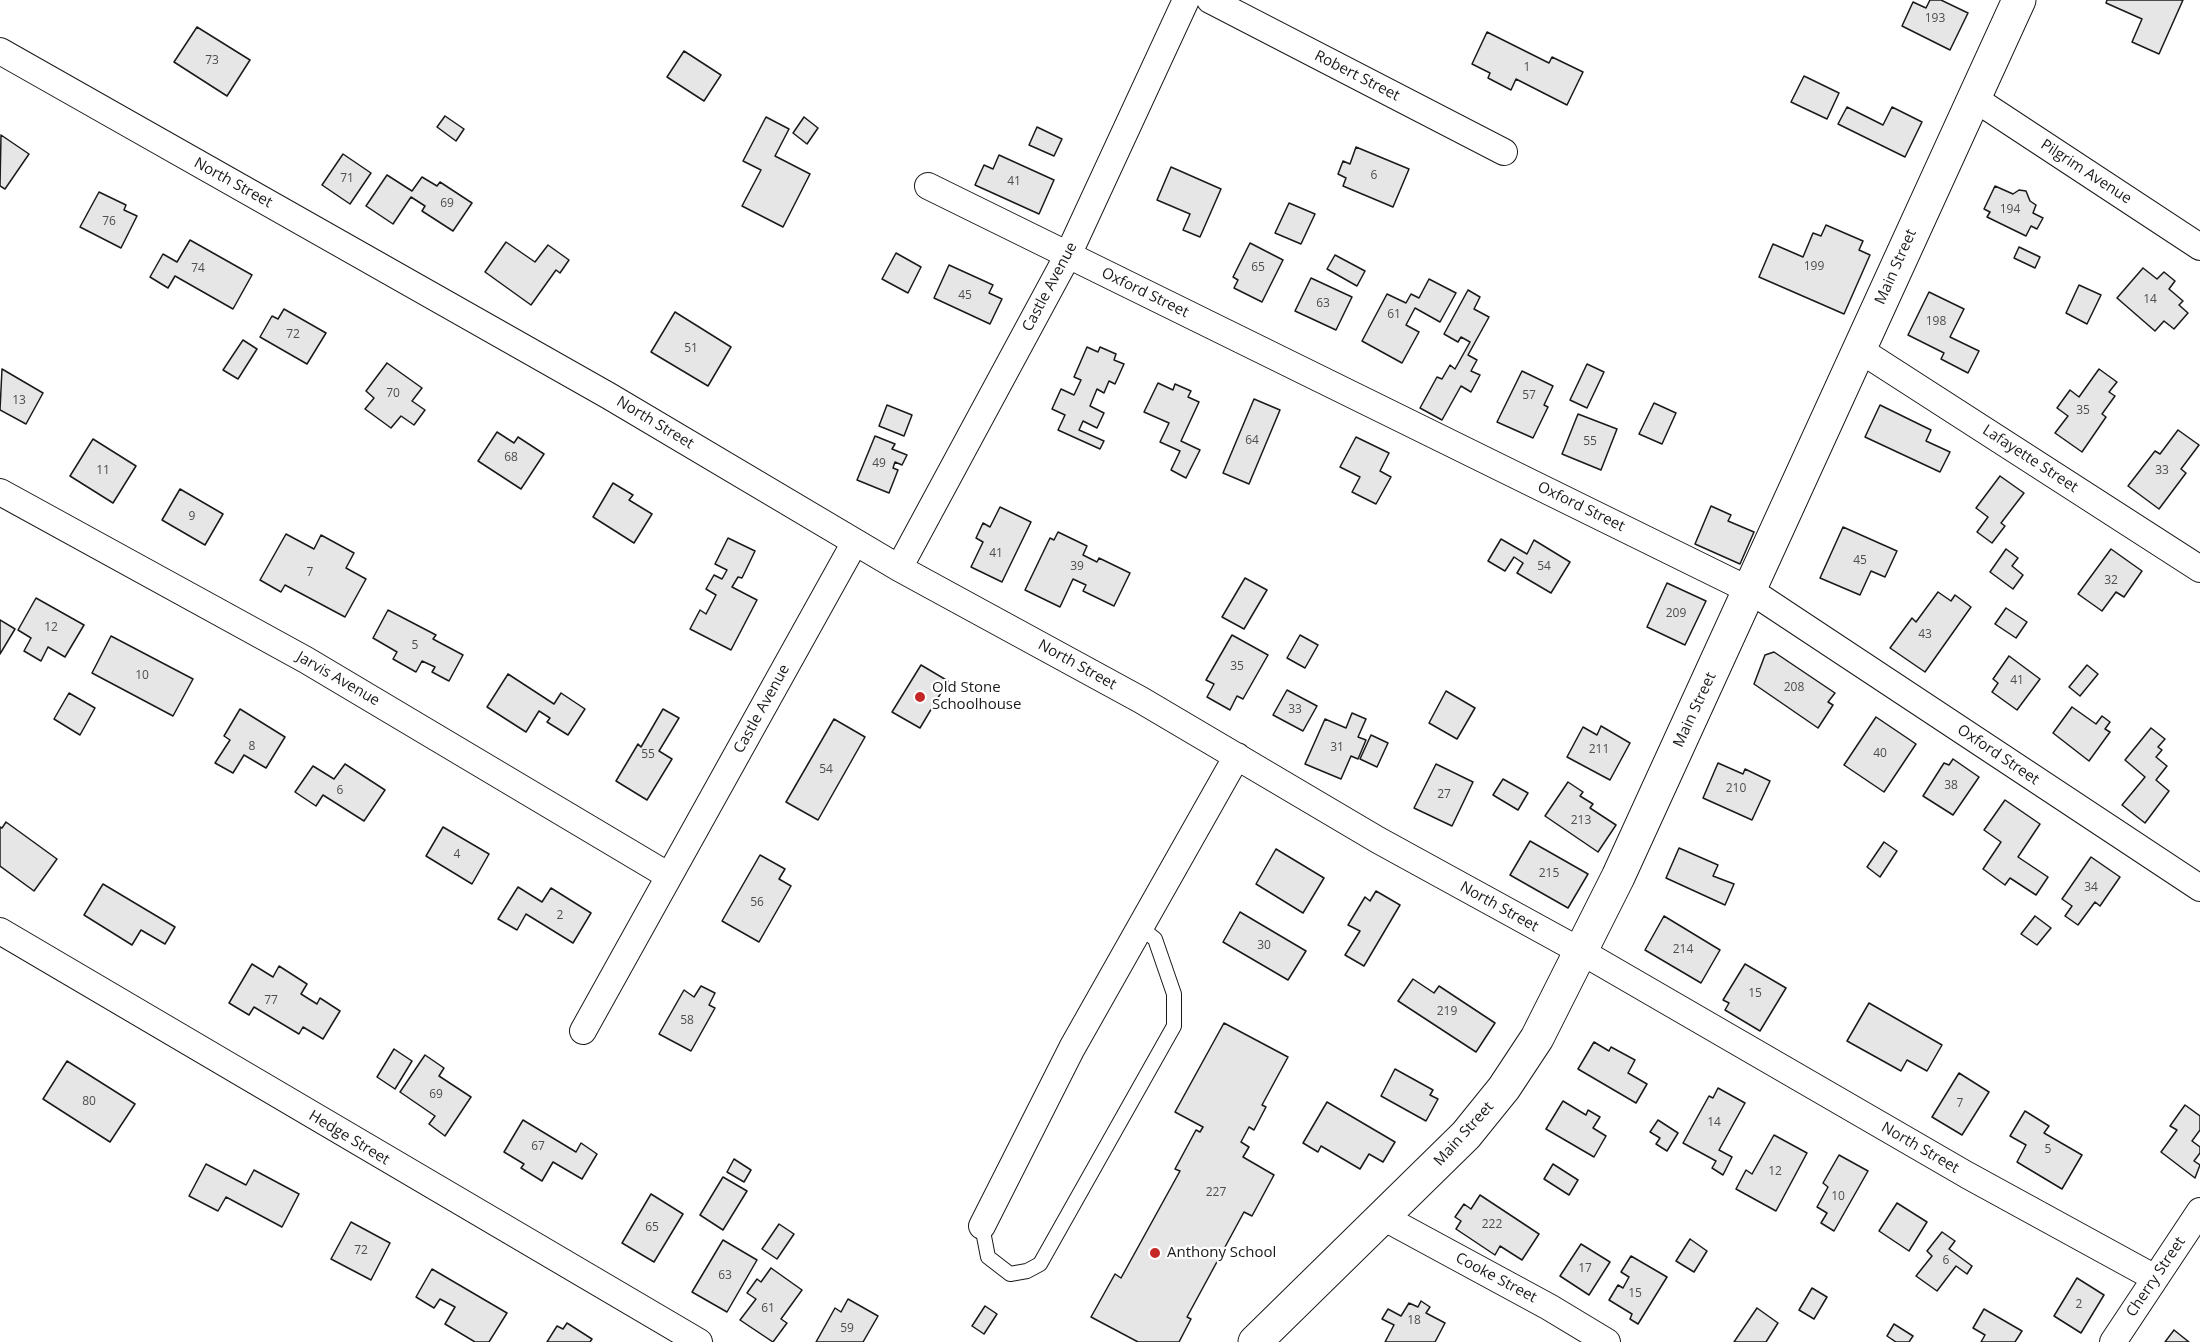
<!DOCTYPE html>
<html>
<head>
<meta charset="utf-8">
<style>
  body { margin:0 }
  canvas { display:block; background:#fff }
</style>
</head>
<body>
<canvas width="2200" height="1342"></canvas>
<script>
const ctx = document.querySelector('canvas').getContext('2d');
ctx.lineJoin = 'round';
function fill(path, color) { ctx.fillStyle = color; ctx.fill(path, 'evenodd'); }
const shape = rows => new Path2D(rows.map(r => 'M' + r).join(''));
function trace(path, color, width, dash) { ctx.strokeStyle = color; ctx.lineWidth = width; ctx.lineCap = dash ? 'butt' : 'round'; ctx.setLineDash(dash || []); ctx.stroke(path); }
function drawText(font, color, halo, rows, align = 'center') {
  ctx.font = font + ' "Open Sans",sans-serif'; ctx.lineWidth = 4.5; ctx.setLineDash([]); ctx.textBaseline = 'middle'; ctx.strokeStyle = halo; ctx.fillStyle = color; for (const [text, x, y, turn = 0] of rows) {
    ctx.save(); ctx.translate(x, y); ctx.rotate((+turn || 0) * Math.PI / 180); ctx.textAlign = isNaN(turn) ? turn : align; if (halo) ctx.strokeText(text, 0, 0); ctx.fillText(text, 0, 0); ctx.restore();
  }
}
const building = shape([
  [1930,0,1941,0,1968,13,1950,50,1902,26,1913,2,1926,8,1930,0],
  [2107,0,2183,0,2159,54,2132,42,2142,19,2106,3,2107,0],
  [197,27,250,60,227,96,174,62,197,27],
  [1487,32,1549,63,1552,57,1583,72,1567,105,1516,79,1511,90,1488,78,1490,73,1472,64,1487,32],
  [684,51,721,75,704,101,667,77,684,51],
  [1804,76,1839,93,1827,119,1791,102,1804,76],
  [1847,107,1883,125,1892,107,1922,122,1905,157,1838,124,1847,107],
  [445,116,464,129,456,141,437,127,445,116],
  [766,117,789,129,775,156,810,174,783,227,742,206,761,170,743,161,766,117],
  [804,117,818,128,807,144,793,133,804,117],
  [1037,127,1062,139,1054,156,1029,145,1037,127],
  [1,135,29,154,5,189,0,186,1,135],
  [1356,147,1409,169,1393,207,1343,186,1346,178,1338,174,1343,161,1350,164,1356,147],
  [343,154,371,173,350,204,322,185,343,154],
  [999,155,1054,180,1039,214,975,185,984,165,993,169,999,155],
  [1171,167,1221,189,1200,237,1183,230,1190,214,1157,200,1171,167],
  [387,175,412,191,422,177,437,186,440,182,472,203,453,231,422,211,425,206,411,197,393,224,366,206,387,175],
  [1995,186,2013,194,2019,190,2026,191,2030,201,2036,205,2033,213,2043,218,2037,229,2031,226,2026,236,1987,217,1990,212,1984,209,1995,186],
  [99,192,126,205,124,210,137,216,121,248,80,227,99,192],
  [1289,203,1315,214,1301,244,1275,233,1289,203],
  [1826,225,1863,241,1859,250,1870,255,1844,314,1759,277,1773,244,1803,257,1813,233,1821,236,1826,225],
  [190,240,252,275,233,309,175,276,168,288,150,277,163,254,177,262,190,240],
  [506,242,535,262,548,245,569,260,560,273,556,270,531,305,485,272,506,242],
  [1250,243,1283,260,1262,302,1234,288,1238,280,1233,277,1250,243],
  [2019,247,2040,257,2035,268,2014,258,2019,247],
  [896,253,921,267,908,293,882,279,896,253],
  [1335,255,1365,271,1357,286,1327,269,1335,255],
  [949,265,993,285,989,293,1002,299,990,324,934,298,949,265],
  [2143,268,2157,279,2164,272,2175,281,2169,289,2183,301,2179,305,2188,313,2174,329,2164,321,2155,331,2117,298,2143,268],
  [1311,278,1352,297,1336,330,1295,311,1311,278],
  [1429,279,1456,293,1440,322,1415,308,1406,325,1419,332,1402,363,1362,341,1387,294,1406,303,1411,294,1419,298,1429,279],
  [2079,285,2101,295,2087,324,2066,313,2079,285],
  [1468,290,1480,297,1474,309,1489,317,1468,355,1477,360,1471,371,1480,375,1471,392,1461,386,1442,420,1420,408,1437,377,1442,379,1450,365,1455,369,1470,342,1461,337,1458,342,1444,334,1468,290],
  [1929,292,1964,309,1950,337,1979,351,1968,373,1941,359,1944,353,1908,335,1929,292],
  [284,309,326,333,307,364,260,337,272,316,278,319,284,309],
  [675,312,731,347,708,386,651,352,675,312],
  [243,340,257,349,238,379,223,370,243,340],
  [1087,347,1098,352,1100,347,1116,354,1114,360,1124,364,1115,384,1109,381,1104,393,1097,389,1090,406,1104,413,1097,428,1083,421,1079,430,1104,441,1100,449,1058,430,1065,415,1052,409,1061,389,1074,395,1081,380,1074,377,1087,347],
  [387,363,422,388,412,401,425,410,414,425,401,416,391,428,365,409,374,398,366,391,387,363],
  [1587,364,1604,372,1587,408,1570,400,1587,364],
  [2,369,43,393,26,424,0,410,2,369],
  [2099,369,2117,382,2109,392,2115,396,2102,414,2106,417,2082,452,2055,433,2068,416,2057,408,2070,390,2079,397,2099,369],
  [1522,371,1553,386,1544,405,1548,407,1533,438,1497,422,1522,371],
  [1158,383,1173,390,1175,384,1191,391,1188,397,1199,402,1181,441,1200,450,1186,478,1171,470,1180,451,1160,442,1169,423,1144,412,1158,383],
  [1254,399,1280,410,1249,484,1223,473,1254,399],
  [1654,403,1676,413,1662,444,1639,434,1654,403],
  [887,405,912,415,904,436,879,426,887,405],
  [1880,405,1931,430,1926,441,1950,452,1940,472,1865,437,1880,405],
  [1578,414,1617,429,1601,470,1562,454,1578,414],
  [2178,430,2199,445,2181,469,2186,473,2159,509,2128,486,2155,451,2160,454,2178,430],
  [497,432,514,443,518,437,544,454,521,489,478,461,497,432],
  [875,436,895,444,892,449,907,455,902,465,895,462,893,468,898,470,889,493,857,480,875,436],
  [1356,437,1389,453,1380,471,1391,477,1376,504,1352,492,1360,477,1340,467,1356,437],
  [93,439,136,466,113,503,70,476,93,439],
  [2000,476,2024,493,2001,523,2005,526,1992,543,1977,532,1988,517,1976,508,2000,476],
  [613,483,633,495,629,500,652,514,634,543,593,517,613,483],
  [180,489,223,514,205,545,162,520,180,489],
  [1711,506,1731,515,1728,521,1754,532,1740,564,1695,544,1711,506],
  [1000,507,1031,522,1002,582,971,567,983,542,976,538,983,523,990,527,1000,507],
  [1843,527,1897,551,1885,577,1871,571,1860,595,1820,578,1843,527],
  [1058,532,1087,546,1083,555,1097,562,1099,558,1130,573,1114,606,1083,591,1086,585,1073,579,1060,607,1025,590,1050,538,1054,540,1058,532],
  [286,534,314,549,321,535,354,553,346,568,366,579,345,617,285,585,281,592,260,580,286,534],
  [728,538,755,551,742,578,738,577,732,587,757,600,731,650,690,629,700,610,706,614,716,595,706,589,714,575,722,579,727,570,715,564,728,538],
  [1501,539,1527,554,1534,540,1570,562,1551,593,1517,573,1523,563,1514,557,1505,571,1488,561,1501,539],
  [2006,549,2018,558,2012,566,2023,575,2013,589,1990,572,2006,549],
  [2111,549,2142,571,2124,597,2116,592,2102,611,2078,594,2111,549],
  [1245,578,1267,590,1244,629,1222,617,1245,578],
  [1667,583,1706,601,1685,645,1647,627,1667,583],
  [1938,592,1951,601,1955,595,1971,607,1925,672,1890,648,1912,618,1916,622,1938,592],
  [36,598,84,625,65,657,48,647,41,661,24,651,31,638,18,630,36,598],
  [2006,608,2027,622,2016,638,1995,624,2006,608],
  [388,610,436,635,433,639,463,655,449,681,432,672,435,667,422,661,416,672,393,659,397,652,373,638,388,610],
  [0,620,15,629,0,654,0,620],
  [1232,635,1268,655,1243,699,1237,696,1230,710,1207,697,1214,684,1206,680,1232,635],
  [1300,635,1318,645,1305,668,1287,658,1300,635],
  [111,636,193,679,173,716,92,673,111,636],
  [1774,652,1835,693,1828,702,1833,705,1818,728,1754,684,1765,655,1774,652],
  [2009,656,2040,679,2017,710,1992,692,1998,683,1993,679,2009,656],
  [921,665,948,681,920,728,892,712,921,665],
  [2087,665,2098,674,2080,696,2069,687,2087,665],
  [508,674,554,704,561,693,585,709,568,735,547,722,550,718,539,711,526,732,487,707,508,674],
  [1287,690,1317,706,1303,731,1273,715,1287,690],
  [1446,691,1475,708,1457,739,1429,723,1446,691],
  [69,693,95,708,80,735,54,719,69,693],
  [2072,707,2096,724,2102,716,2110,722,2105,729,2110,732,2089,761,2053,733,2072,707],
  [240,709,285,737,266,768,244,755,233,773,215,763,230,740,224,736,240,709],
  [663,709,679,718,659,751,672,759,647,800,616,781,638,744,641,747,663,709],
  [1352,713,1366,719,1358,737,1366,740,1358,759,1351,756,1341,779,1305,764,1325,719,1346,728,1352,713],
  [1876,717,1916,744,1884,792,1844,765,1876,717],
  [834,719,865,737,818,820,786,802,834,719],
  [1601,726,1630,743,1610,780,1567,757,1583,727,1597,735,1601,726],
  [2151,728,2165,739,2158,747,2162,750,2156,757,2167,766,2156,780,2169,791,2145,823,2122,805,2145,777,2125,760,2151,728],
  [1371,735,1388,743,1377,767,1360,759,1371,735],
  [1953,759,1979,777,1953,815,1923,796,1944,763,1949,765,1953,759],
  [1718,763,1743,774,1745,769,1770,781,1752,820,1703,798,1718,763],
  [345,764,385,790,364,821,323,795,316,806,295,792,313,766,334,779,345,764],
  [1436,764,1473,782,1452,826,1414,808,1436,764],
  [1503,779,1528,793,1518,810,1493,795,1503,779],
  [1568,782,1583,792,1580,796,1593,804,1590,808,1616,825,1598,852,1545,816,1568,782],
  [2005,800,2040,824,2018,857,2048,877,2036,895,2010,878,2005,885,1983,869,2001,842,1984,830,2005,800],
  [6,822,57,859,34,891,0,866,0,827,2,828,6,822],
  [443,827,489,854,472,884,426,856,443,827],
  [1530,841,1588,874,1568,908,1510,875,1530,841],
  [1884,842,1897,851,1880,877,1867,867,1884,842],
  [1679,848,1718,865,1713,876,1734,884,1725,905,1666,878,1679,848],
  [1276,849,1324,878,1303,913,1256,884,1276,849],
  [760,855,785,869,779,879,791,886,759,942,722,921,760,855],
  [2091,857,2120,877,2100,906,2095,902,2078,925,2065,916,2072,906,2062,899,2091,857],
  [103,884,175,927,165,944,141,930,132,945,84,915,103,884],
  [518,887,542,902,551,888,591,913,573,943,526,914,517,930,498,919,518,887],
  [1376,891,1400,905,1364,966,1345,955,1360,931,1348,925,1365,897,1370,901,1376,891],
  [1240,912,1306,951,1288,980,1223,942,1240,912],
  [1664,916,1720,950,1701,983,1645,950,1664,916],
  [2035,916,2051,928,2037,945,2021,934,2035,916],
  [252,964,273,977,279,966,307,984,301,994,317,1004,320,998,340,1011,323,1039,303,1027,299,1034,254,1007,249,1015,229,1003,252,964],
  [1745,964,1786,988,1760,1031,1725,1010,1729,1003,1723,1000,1745,964],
  [1413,979,1434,993,1439,986,1495,1023,1476,1052,1398,1001,1413,979],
  [701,986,715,993,709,1005,715,1008,691,1051,659,1034,684,990,694,997,701,986],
  [1869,1003,1942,1045,1927,1071,1907,1060,1901,1071,1847,1041,1869,1003],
  [1224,1023,1288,1057,1262,1105,1266,1107,1254,1130,1249,1127,1241,1142,1249,1147,1243,1157,1274,1175,1252,1216,1244,1212,1187,1317,1191,1319,1179,1342,1138,1342,1091,1317,1115,1274,1121,1278,1180,1171,1175,1169,1196,1130,1200,1132,1203,1127,1175,1112,1224,1023],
  [1594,1042,1609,1051,1611,1047,1635,1060,1628,1073,1647,1084,1636,1103,1578,1069,1594,1042],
  [394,1049,412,1061,395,1089,377,1077,394,1049],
  [425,1055,444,1068,439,1076,471,1097,445,1136,429,1124,435,1116,400,1092,425,1055],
  [67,1061,135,1104,110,1142,43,1099,67,1061],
  [1395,1069,1433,1090,1430,1095,1438,1099,1426,1121,1381,1096,1395,1069],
  [1959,1073,1989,1092,1962,1135,1932,1117,1959,1073],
  [1718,1088,1745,1103,1719,1150,1732,1157,1723,1175,1712,1168,1716,1161,1683,1143,1709,1096,1713,1098,1718,1088],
  [1563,1101,1586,1115,1588,1110,1600,1117,1593,1128,1606,1136,1594,1157,1546,1129,1563,1101],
  [1327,1102,1395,1142,1383,1162,1369,1154,1360,1169,1321,1146,1318,1152,1303,1143,1327,1102],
  [2185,1105,2200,1116,2200,1130,2192,1141,2200,1147,2200,1153,2194,1161,2200,1165,2195,1178,2161,1152,2177,1130,2170,1126,2185,1105],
  [2025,1111,2049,1126,2044,1133,2082,1155,2062,1189,2017,1162,2026,1145,2010,1136,2025,1111],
  [523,1120,576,1152,581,1143,597,1154,582,1179,553,1162,542,1181,521,1168,524,1164,504,1152,523,1120],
  [1658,1120,1678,1133,1667,1151,1656,1144,1660,1138,1650,1132,1658,1120],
  [1774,1135,1807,1153,1776,1211,1736,1189,1746,1170,1752,1174,1774,1135],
  [1839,1155,1868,1171,1834,1231,1821,1223,1827,1213,1817,1207,1828,1187,1823,1183,1839,1155],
  [734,1159,751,1170,744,1182,727,1172,734,1159],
  [206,1164,246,1185,254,1170,299,1194,282,1227,226,1197,218,1211,189,1196,206,1164],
  [1553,1164,1578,1180,1569,1195,1544,1179,1553,1164],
  [723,1177,747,1191,723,1230,700,1215,723,1177],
  [651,1194,683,1214,654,1262,622,1243,651,1194],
  [1480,1195,1539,1234,1522,1260,1500,1246,1495,1255,1456,1229,1461,1221,1455,1217,1464,1204,1471,1209,1480,1195],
  [1897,1203,1927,1222,1909,1251,1879,1231,1897,1203],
  [351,1222,390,1243,371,1280,331,1259,351,1222],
  [779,1224,794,1234,777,1259,762,1249,779,1224],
  [1942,1232,1955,1241,1949,1249,1972,1266,1967,1274,1956,1266,1937,1291,1916,1276,1932,1256,1927,1251,1942,1232],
  [1690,1239,1707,1251,1694,1272,1676,1261,1690,1239],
  [723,1240,757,1260,727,1312,692,1292,723,1240],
  [1581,1244,1610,1262,1589,1295,1560,1276,1581,1244],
  [1631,1256,1667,1277,1638,1324,1630,1319,1632,1314,1609,1300,1618,1285,1623,1288,1629,1277,1621,1272,1631,1256],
  [771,1268,802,1290,781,1319,787,1323,773,1342,740,1320,756,1299,747,1293,757,1279,761,1282,771,1268],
  [432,1269,507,1313,489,1342,475,1342,445,1324,455,1307,440,1299,434,1308,416,1297,432,1269],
  [2077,1278,2104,1295,2081,1333,2054,1316,2077,1278],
  [1812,1288,1827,1297,1814,1319,1799,1310,1812,1288],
  [848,1299,878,1316,863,1342,816,1342,835,1308,841,1312,848,1299],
  [1421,1301,1430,1307,1426,1313,1445,1323,1435,1342,1385,1342,1394,1325,1382,1319,1388,1309,1401,1316,1409,1303,1418,1307,1421,1301],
  [985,1306,997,1314,984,1334,972,1326,985,1306],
  [1757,1308,1778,1323,1766,1342,1734,1342,1757,1308],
  [1984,1309,2022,1331,2015,1342,1981,1342,1985,1335,1973,1328,1984,1309],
  [567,1323,592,1339,590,1342,547,1342,557,1326,563,1329,567,1323],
  [1894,1324,1913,1336,1909,1342,1896,1342,1887,1336,1894,1324],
  [2174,1330,2189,1342,2165,1342,2174,1330]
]);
const lane = shape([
  [982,1226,988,1257,1010,1274,1027,1271,1040,1264,1174,1026,1174,994,1155,939,1140,927]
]);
const street = shape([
  [1210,0,1504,152],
  [0,51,609,396,899,568,1141,700,1378,840,1582,952,1967,1175,2155,1278],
  [1972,97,2200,247],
  [928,186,1751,591,2200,888],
  [1860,350,2200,569],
  [0,492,306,660,669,876],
  [899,568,1068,255,1186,0],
  [0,931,699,1342],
  [583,1031,855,542],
  [1383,1217,1549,1307,1607,1342],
  [982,1226,1072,1048,1237,756],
  [2113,1342,2200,1211]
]);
const secondary = shape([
  [1255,1342,1466,1135,1504,1088,1537,1038,1618,877,2019,0]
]);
const markers = [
  [920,697,6,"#c62828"],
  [1155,1253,6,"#c62828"]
];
const numberNames = [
  ["193",1935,19],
  ["73",212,61],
  ["1",1527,68],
  ["6",1374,176],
  ["71",347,179],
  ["41",1014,182],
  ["69",447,204],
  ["194",2010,210],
  ["76",109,222],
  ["199",1814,267],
  ["65",1258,268],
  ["74",198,269],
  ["45",965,296],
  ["14",2150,300],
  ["63",1323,304],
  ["61",1394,315],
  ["198",1936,322],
  ["72",293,335],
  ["51",691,349],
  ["70",393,394],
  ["57",1529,396],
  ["13",19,401],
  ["35",2083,411],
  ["64",1252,441],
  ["55",1590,442],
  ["68",511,458],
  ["49",879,464],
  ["11",103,471],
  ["33",2162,471],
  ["9",192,517],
  ["41",996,554],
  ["45",1860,561],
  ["39",1077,567],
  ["54",1544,567],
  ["7",310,573],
  ["32",2111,581],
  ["209",1676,614],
  ["12",51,628],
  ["43",1925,635],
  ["5",415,646],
  ["35",1237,667],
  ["10",142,676],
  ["41",2017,681],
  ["208",1794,688],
  ["33",1295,710],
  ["8",252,747],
  ["31",1337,748],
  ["211",1599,750],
  ["40",1880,754],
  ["55",648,755],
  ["54",826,770],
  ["38",1951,786],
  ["210",1736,789],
  ["6",340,791],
  ["27",1444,795],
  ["213",1581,821],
  ["4",457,855],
  ["215",1549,874],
  ["34",2091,888],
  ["56",757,903],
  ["2",560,916],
  ["30",1264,946],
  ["214",1683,950],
  ["15",1755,994],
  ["77",271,1001],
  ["219",1447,1012],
  ["58",687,1021],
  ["69",436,1095],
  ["80",89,1102],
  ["7",1960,1104],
  ["14",1714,1123],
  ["67",538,1147],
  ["5",2048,1150],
  ["12",1775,1172],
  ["227",1216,1193],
  ["10",1838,1197],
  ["222",1492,1225],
  ["65",652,1228],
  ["72",361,1251],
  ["6",1946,1261],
  ["17",1585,1269],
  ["63",725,1276],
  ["15",1635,1294],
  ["2",2079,1305],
  ["61",768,1309],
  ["18",1414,1321],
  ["59",847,1329]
];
const streetNames = [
  ["Robert Street",1357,76,27],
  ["Pilgrim Avenue",2086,172,33],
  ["North Street",233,183,29],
  ["Main Street",1896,267,-66],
  ["Castle Avenue",1050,287,-62],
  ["Oxford Street",1145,293,26],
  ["North Street",655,423,31],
  ["Lafayette Street",2030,459,33],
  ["Oxford Street",1581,507,26],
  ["North Street",1077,665,29],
  ["Jarvis Avenue",338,679,30],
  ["Castle Avenue",762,709,-61],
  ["Main Street",1695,710,-65],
  ["Oxford Street",1998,755,34],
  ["North Street",1499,907,29],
  ["Main Street",1464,1134,-48],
  ["Hedge Street",349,1138,31],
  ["North Street",1920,1148,30],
  ["Cherry Street",2156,1277,-56],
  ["Cooke Street",1496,1278,28]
];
const poiNames = [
  ["Old Stone",932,688],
  ["Schoolhouse",932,705],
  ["Anthony School",1167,1253]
];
fill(building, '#e6e6e6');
trace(building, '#1a1a1a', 1.5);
trace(lane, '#1a1a1a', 16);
trace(street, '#1a1a1a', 28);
trace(secondary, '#1a1a1a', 35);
trace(lane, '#fff', 14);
trace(street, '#fff', 26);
trace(secondary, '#fff', 33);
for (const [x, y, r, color] of markers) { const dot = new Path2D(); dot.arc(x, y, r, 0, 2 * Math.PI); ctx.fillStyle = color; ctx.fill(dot); trace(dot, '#fff', 2); }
drawText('12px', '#4d4d4d', null, numberNames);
drawText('15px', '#1a1a1a', '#fff', streetNames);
drawText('15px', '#1a1a1a', '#fff', poiNames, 'left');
</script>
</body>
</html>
